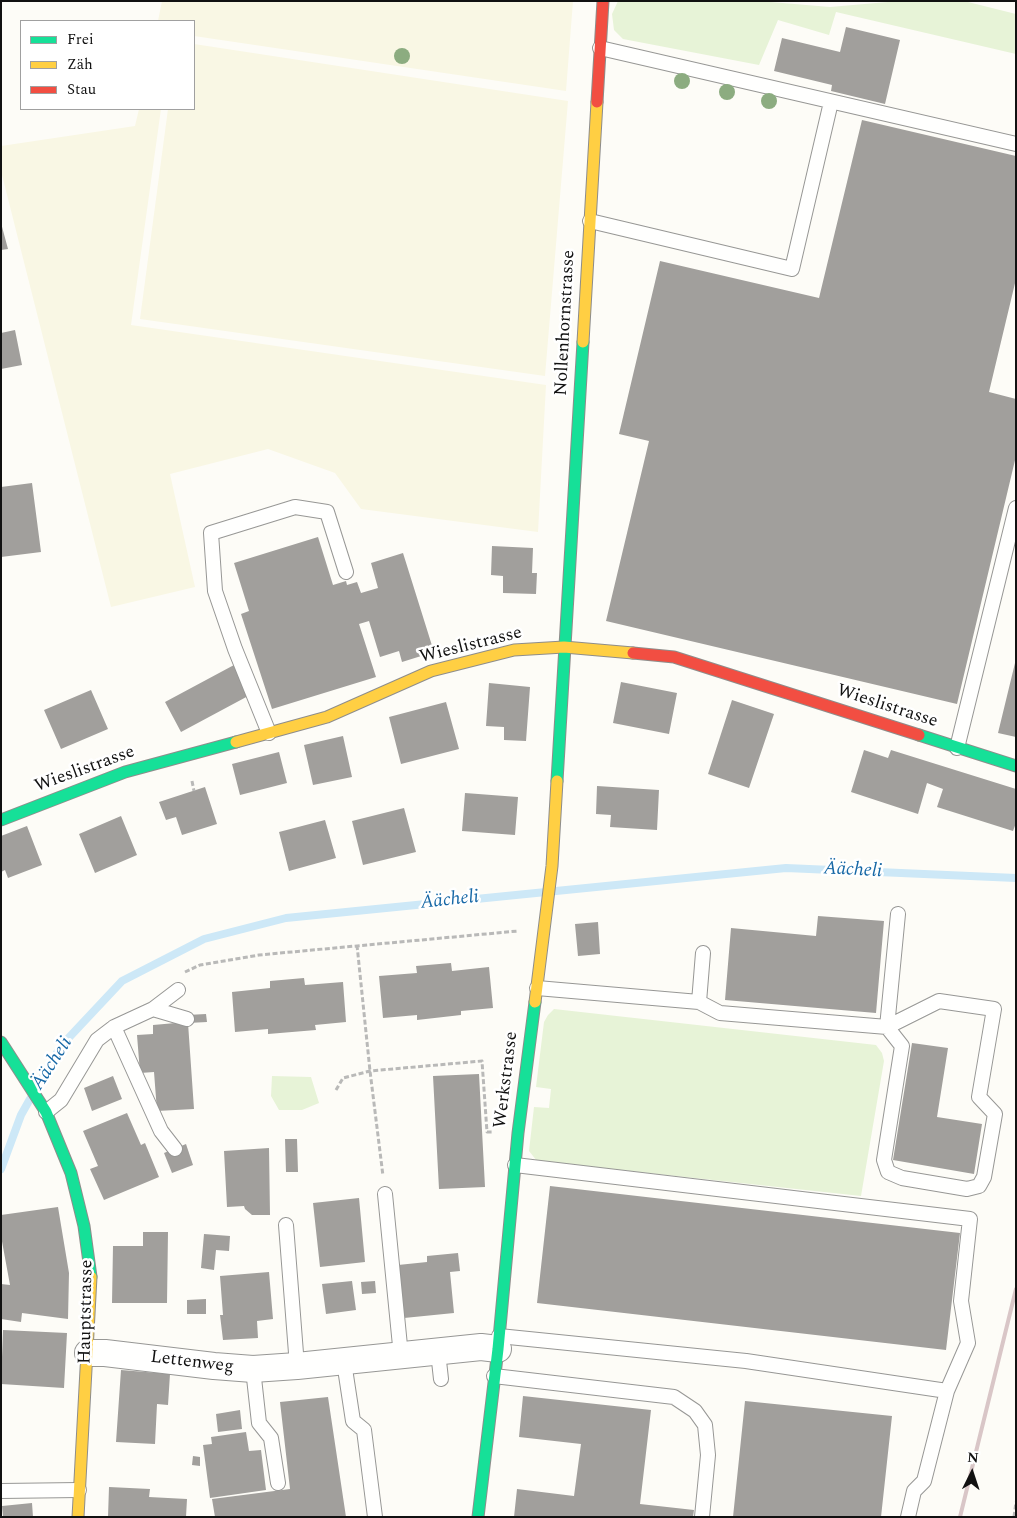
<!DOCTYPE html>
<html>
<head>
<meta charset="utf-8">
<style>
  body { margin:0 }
  #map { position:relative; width:1017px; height:1518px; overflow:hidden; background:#fdfcf7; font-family:Spectral,serif }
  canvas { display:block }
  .frame { position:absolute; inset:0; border:2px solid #111; pointer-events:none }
  .legend { position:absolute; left:20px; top:20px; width:175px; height:90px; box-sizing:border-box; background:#fff; border:1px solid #a0a0a0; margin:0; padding:6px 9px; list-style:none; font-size:15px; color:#111 }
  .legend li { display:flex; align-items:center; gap:10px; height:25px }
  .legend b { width:25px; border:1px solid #a0a0a0 }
  .north { position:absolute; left:947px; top:1448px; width:50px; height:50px; -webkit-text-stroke:4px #fff; paint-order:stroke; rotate:4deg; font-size:14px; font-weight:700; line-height:20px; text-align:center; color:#111 }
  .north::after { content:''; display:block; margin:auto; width:18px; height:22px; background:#111; clip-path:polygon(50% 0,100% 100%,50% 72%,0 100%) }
</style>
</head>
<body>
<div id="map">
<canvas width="1017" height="1518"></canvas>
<div class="frame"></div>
<ul class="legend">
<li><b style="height:6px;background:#16e098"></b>Frei</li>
<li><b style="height:6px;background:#ffcf43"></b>Zäh</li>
<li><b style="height:6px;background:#f24e42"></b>Stau</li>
</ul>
<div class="north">N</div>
</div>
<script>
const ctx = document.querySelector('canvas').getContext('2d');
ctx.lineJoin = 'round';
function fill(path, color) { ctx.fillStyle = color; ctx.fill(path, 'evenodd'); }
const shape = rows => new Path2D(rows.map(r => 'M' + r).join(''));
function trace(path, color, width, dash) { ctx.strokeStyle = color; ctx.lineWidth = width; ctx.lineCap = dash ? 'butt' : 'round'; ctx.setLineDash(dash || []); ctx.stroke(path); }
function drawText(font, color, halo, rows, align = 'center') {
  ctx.font = font + ' Spectral,serif'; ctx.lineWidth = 5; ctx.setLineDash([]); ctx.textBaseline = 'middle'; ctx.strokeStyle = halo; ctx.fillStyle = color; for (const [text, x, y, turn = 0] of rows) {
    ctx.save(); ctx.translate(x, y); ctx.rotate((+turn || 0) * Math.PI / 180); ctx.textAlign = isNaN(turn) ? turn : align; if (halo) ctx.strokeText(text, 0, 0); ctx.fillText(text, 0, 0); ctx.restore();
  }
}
const farmland = shape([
  [162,1,573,1,566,91,194,36,194,21,158,21],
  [194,44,568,101,545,376,140,319,168,109,194,109],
  [139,109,161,109,131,325,546,385,538,532,361,509,335,473,268,449,170,474,195,587,111,607,1,171,1,146,135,126]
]);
const green = shape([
  [618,1,759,1,830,7,899,1,964,1,1016,14,1016,54,836,12,829,35,778,20,759,65,623,39,614,30,612,14],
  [554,1009,876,1045,882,1053,884,1061,861,1196,537,1161,529,1151,534,1107,549,1108,551,1089,536,1087,544,1022,548,1015],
  [272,1076,311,1077,319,1103,302,1110,279,1110,271,1096]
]);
const stream = shape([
  [37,1087,61,1046,122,981,204,939,286,918,786,868,1016,878],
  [1,1169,21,1115,30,1099]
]);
const building = shape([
  [846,27,900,40,885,104,831,91,832,85,774,71,782,38,840,52],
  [862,120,1016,156,1016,279,989,392,1016,399,1016,456,957,704,606,621,649,441,619,434,660,261,819,298],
  [1,223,8,249,1,250],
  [15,330,22,365,1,369,1,333],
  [32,483,41,552,1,557,1,487],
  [318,537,333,585,346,581,347,585,357,582,361,593,378,588,371,563,403,553,434,652,402,662,399,651,380,657,369,621,359,624,376,677,272,709,241,614,249,611,234,563],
  [492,546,533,548,532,573,537,573,536,594,503,593,503,576,491,575],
  [1015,663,1016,663,1016,737,998,733],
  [234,665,250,695,181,732,165,702],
  [621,682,677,693,669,734,613,723],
  [489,683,530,687,526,741,504,740,504,727,486,726],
  [91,690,108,729,61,749,44,710],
  [732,700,774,714,749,788,708,774],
  [446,702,459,749,401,764,389,717],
  [343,736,352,777,313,785,304,745],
  [864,750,888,758,891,750,1016,789,1016,823,1013,831,937,807,943,789,927,783,918,814,851,792],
  [279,752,287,783,240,795,232,764],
  [597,786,659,790,657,830,610,827,611,815,596,814],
  [205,787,217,824,182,835,176,817,166,820,159,802],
  [465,793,518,797,515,835,462,831],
  [404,808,416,852,363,865,352,821],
  [121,816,137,855,95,873,79,834],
  [325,820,336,858,289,871,279,832],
  [27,826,42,865,8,878,5,870,1,872,1,836],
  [818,916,884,921,876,1013,725,1000,731,928,816,936],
  [598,922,600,954,578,956,575,924],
  [451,963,452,971,489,967,493,1008,461,1011,461,1015,417,1020,417,1015,383,1018,379,976,417,973,416,966],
  [304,978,305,985,343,982,346,1022,315,1025,316,1030,268,1034,268,1029,235,1032,232,992,270,988,270,981],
  [206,1014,207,1022,188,1023,194,1109,157,1111,154,1072,140,1073,137,1035,153,1034,153,1025,187,1022,187,1015],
  [912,1043,948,1048,937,1117,982,1124,974,1174,893,1160],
  [479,1074,485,1187,439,1189,433,1076],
  [113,1076,122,1099,92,1111,84,1088],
  [127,1113,141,1145,145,1143,159,1177,104,1200,90,1169,98,1166,83,1131],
  [285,1139,297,1139,298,1172,286,1172],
  [186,1144,193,1165,172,1173,164,1153],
  [269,1148,270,1215,252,1215,245,1209,244,1206,227,1207,224,1151],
  [550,1186,960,1233,946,1350,537,1303],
  [359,1198,365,1262,320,1267,313,1203],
  [58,1207,69,1273,68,1319,22,1313,21,1322,1,1319,1,1284,10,1285,1,1236,1,1215],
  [143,1232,168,1232,167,1303,112,1303,113,1246,143,1246],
  [204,1234,230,1236,229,1251,216,1250,214,1270,201,1268],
  [458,1253,460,1271,450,1272,454,1313,404,1318,398,1265,427,1262,427,1256],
  [269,1272,273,1319,257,1321,258,1338,223,1340,220,1315,223,1315,220,1276],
  [352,1281,356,1310,326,1314,322,1284],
  [375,1281,376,1293,362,1294,361,1282],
  [206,1299,206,1314,187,1314,187,1300],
  [3,1330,67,1333,64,1388,1,1384],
  [121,1370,170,1374,168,1405,157,1404,155,1444,116,1442],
  [523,1396,651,1410,640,1504,694,1510,693,1517,514,1517,517,1489,574,1496,581,1444,519,1437],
  [328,1397,346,1517,215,1517,212,1499,290,1489,280,1402],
  [745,1401,892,1416,881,1517,733,1517],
  [240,1410,242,1429,218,1432,216,1414],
  [246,1432,249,1451,261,1450,266,1490,210,1498,203,1445,212,1444,211,1437],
  [193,1456,200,1457,200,1466,192,1465],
  [109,1487,150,1489,149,1497,187,1499,186,1517,108,1517],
  [32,1503,33,1517,3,1517,2,1506]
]);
const path = shape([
  [192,781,194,791],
  [357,945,370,1071,383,1176],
  [185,972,200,965,259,955,518,931],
  [336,1090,343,1078,370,1071,482,1061,487,1132,493,1132],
  [1014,1517,1016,1502]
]);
const lane = shape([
  [600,48,1016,144],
  [590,221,792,269,831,102],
  [269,733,235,649,215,591,211,533,295,507,327,512,346,572],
  [957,748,1016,508],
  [537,988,699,1002,720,1013,887,1027,939,1001,994,1009,979,1097,995,1114,984,1177,979,1186,967,1189,902,1178,888,1172,884,1160,902,1046,887,1027,898,914],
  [699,1002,703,953],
  [153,1009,187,1019],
  [114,1027,161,1131,175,1149],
  [46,1112,61,1100,97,1040,114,1027,153,1009,178,990],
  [385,1194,401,1356],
  [286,1225,297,1366],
  [499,1336,746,1361,947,1391,968,1343,961,1301,970,1219,515,1165],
  [438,1352,441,1379],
  [344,1362,353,1421,364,1430,375,1517],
  [253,1369,259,1423,271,1438,278,1483],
  [494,1376,674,1397,695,1411,705,1425,708,1455,702,1517],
  [1,1491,79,1490],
  [908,1517,914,1491,924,1481,947,1391]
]);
const street = shape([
  [88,1353,105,1353,214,1366,253,1369,297,1366,481,1347,498,1349]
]);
const fast = shape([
  [919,735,1016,766],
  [557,781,583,342],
  [1,820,125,772,236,742],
  [1,1042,46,1112,71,1173,84,1226,91,1277],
  [478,1517,498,1349,518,1133,535,1002]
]);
const slow = shape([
  [583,342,597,102],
  [236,742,327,717,431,671,514,650,564,647,633,653],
  [535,1002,552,866,557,781],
  [78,1517,91,1277]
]);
const jam = shape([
  [597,102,603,1],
  [633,653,674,657,919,735]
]);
const rail = shape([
  [960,1517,1016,1289]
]);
const trees = [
  [402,56],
  [682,81],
  [727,92],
  [769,101]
];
const streetNames = [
  ["Nollenhornstrasse",566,323,-87],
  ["Wieslistrasse",471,646,-14],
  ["Wieslistrasse",887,707,18],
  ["Wieslistrasse",85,770,-20],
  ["Werkstrasse",507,1080,-83],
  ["Hauptstrasse",87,1312,-89],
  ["Lettenweg",192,1363,7]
];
const waterNames = [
  ["Äächeli",853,871,3],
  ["Äächeli",450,901,-6],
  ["Äächeli",53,1064,-57]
];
fill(farmland, '#f9f7e4');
fill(green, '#e7f3d7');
trace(stream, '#cde8f7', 8);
fill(building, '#a19f9c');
trace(lane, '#979795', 16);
trace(street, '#979795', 28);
trace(fast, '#8e8d8b', 13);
trace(slow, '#8e8d8b', 13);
trace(jam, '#8e8d8b', 13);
trace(path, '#b9b9b8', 3, [5, 2.5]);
trace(lane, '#fffffe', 14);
trace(street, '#fffffe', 26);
trace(fast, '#16e098', 11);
trace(slow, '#ffcf43', 11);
trace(jam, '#f24e42', 11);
trace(rail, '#d9c6c7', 4);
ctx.fillStyle = '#8cac80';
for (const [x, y] of trees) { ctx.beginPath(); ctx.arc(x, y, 8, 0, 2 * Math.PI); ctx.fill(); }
drawText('18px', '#111', '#fff', streetNames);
drawText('italic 19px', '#1768a6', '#fff', waterNames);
</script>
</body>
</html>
